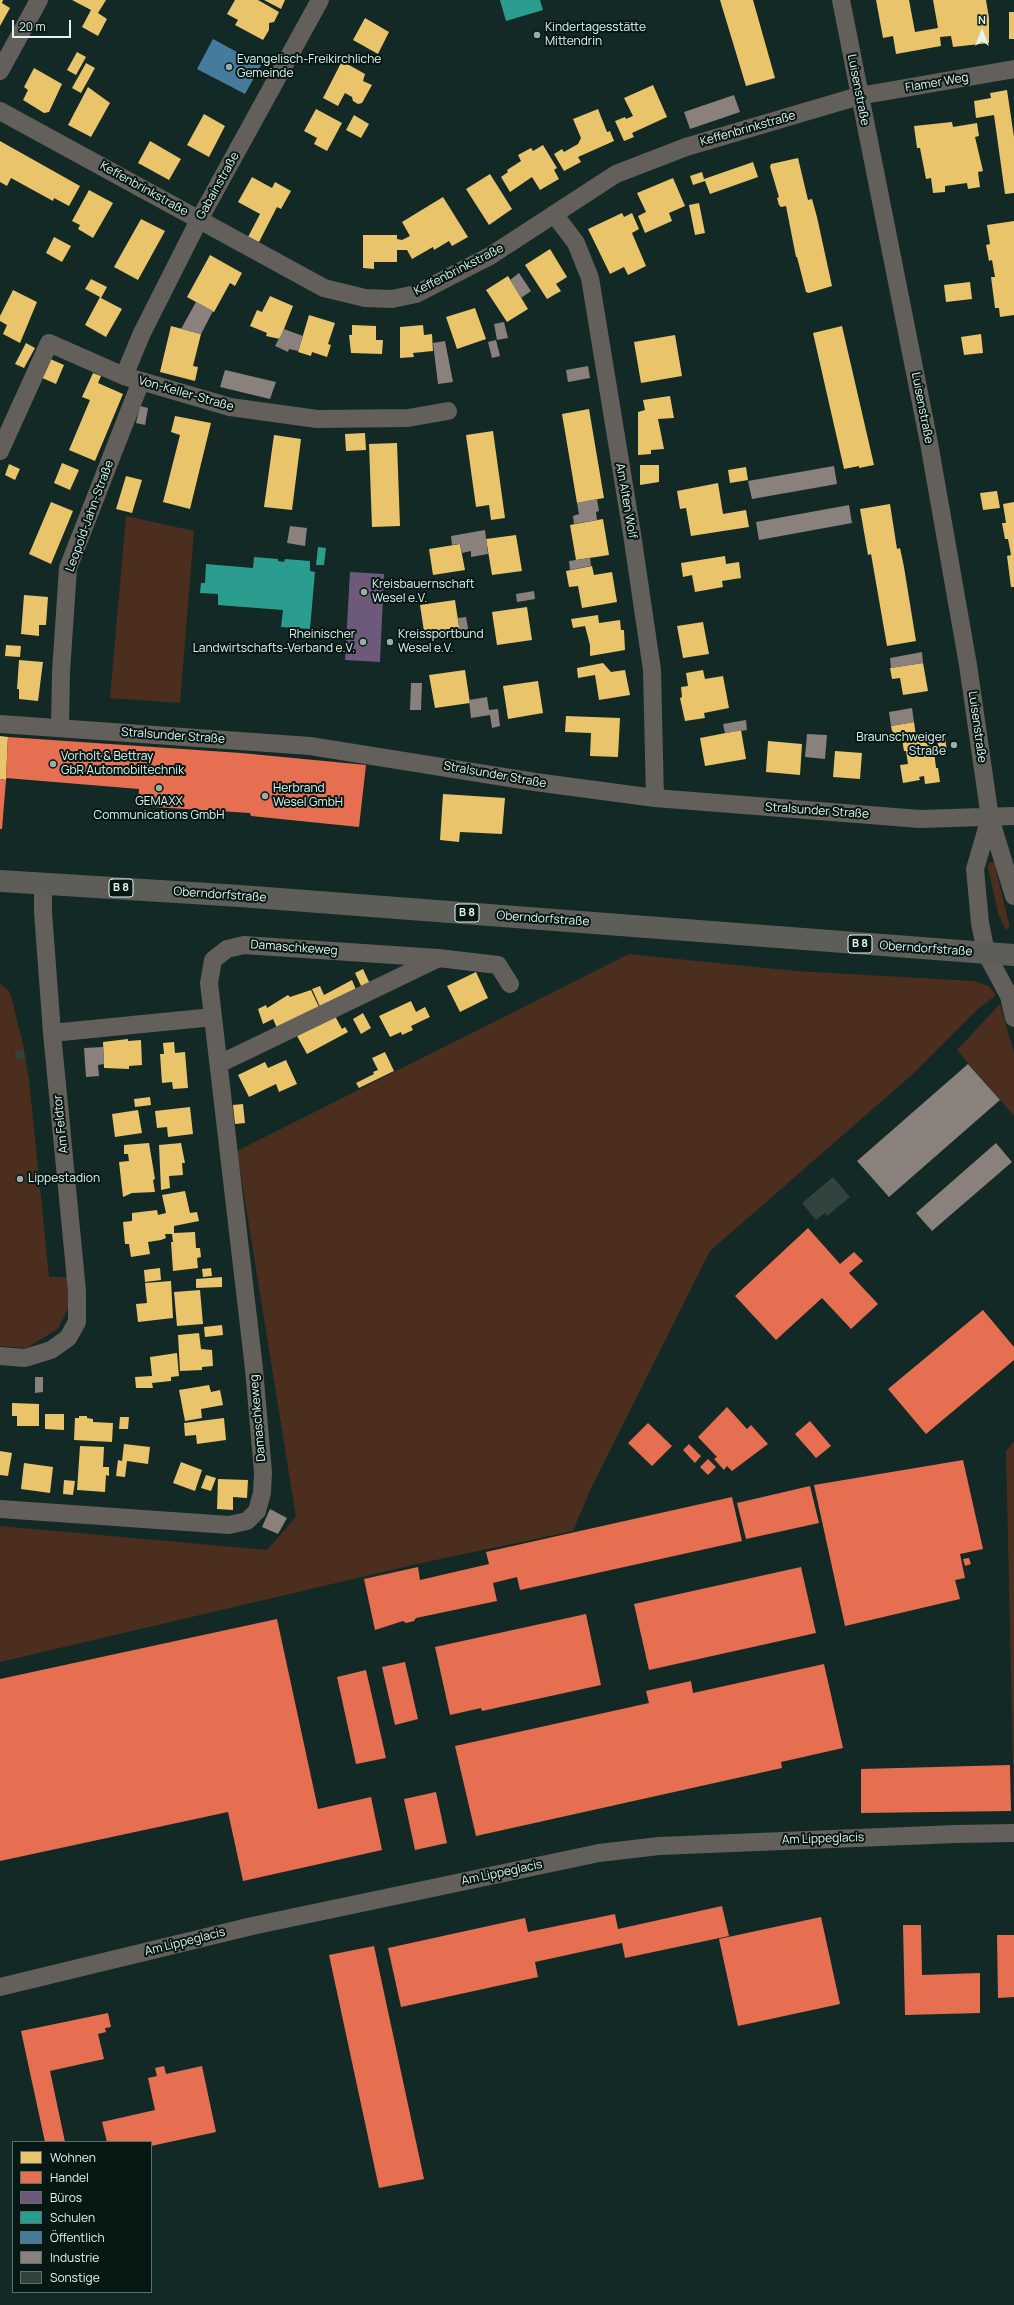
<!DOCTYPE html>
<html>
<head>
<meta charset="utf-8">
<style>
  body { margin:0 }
  #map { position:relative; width:1014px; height:2305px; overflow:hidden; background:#132925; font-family:Manrope,sans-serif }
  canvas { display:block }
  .legend { position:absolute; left:12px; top:2141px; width:140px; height:152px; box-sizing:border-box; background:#071714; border:1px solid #5e706c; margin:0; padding:5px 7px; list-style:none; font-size:12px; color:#e1f6f0 }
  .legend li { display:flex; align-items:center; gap:8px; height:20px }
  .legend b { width:20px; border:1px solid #5e706c }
  .north { position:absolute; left:962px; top:12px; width:40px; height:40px; -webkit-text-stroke:3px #071714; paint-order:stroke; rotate:0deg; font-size:11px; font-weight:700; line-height:16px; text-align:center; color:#e1f6f0 }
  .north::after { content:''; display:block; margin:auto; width:14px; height:18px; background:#e1f6f0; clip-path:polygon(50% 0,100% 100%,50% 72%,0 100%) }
  .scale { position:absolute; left:12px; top:20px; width:59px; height:18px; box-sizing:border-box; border:2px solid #e1f6f0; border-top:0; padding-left:5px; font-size:12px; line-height:14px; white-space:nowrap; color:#e1f6f0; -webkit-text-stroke:3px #071714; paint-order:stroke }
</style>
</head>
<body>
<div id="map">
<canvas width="1014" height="2305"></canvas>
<ul class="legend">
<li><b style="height:11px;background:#e9c46a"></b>Wohnen</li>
<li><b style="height:11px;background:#e76f51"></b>Handel</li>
<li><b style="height:11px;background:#6d597a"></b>Büros</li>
<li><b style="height:11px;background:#2a9d8f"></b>Schulen</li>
<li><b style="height:11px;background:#457b9d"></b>Öffentlich</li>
<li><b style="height:11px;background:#8a817c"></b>Industrie</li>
<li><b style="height:11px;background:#31423f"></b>Sonstige</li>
</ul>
<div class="north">N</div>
<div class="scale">20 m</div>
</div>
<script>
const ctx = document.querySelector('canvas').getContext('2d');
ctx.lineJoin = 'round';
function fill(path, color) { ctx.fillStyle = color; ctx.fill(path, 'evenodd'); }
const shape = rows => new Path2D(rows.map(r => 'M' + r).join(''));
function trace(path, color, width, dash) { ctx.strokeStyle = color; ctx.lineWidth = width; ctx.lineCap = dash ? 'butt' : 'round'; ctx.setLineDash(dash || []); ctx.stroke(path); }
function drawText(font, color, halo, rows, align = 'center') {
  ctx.font = font + ' Manrope,sans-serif'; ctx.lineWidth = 4; ctx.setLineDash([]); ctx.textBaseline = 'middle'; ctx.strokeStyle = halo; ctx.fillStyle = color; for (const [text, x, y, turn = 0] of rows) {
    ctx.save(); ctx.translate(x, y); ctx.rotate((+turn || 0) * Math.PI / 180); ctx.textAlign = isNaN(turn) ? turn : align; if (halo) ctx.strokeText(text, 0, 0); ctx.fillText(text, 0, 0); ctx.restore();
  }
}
const green = shape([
  [126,516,194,531,180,703,110,698],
  [994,862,1009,924,1009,928,1006,930,998,913,988,868,989,863],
  [629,954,795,971,974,981,989,986,996,995,978,1009,914,1073,710,1251,591,1488,573,1531,417,1564,0,1662,0,1526,267,1550,296,1517,237,1151],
  [0,984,10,992,23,1044,29,1080,49,1277,67,1277,69,1306,58,1329,26,1348,0,1346],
  [1000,1004,1014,1053,1014,1116,957,1050],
  [1014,1441,1014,1810,1006,1451]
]);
const homes = shape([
  [0,0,3,0,2,3,10,8,0,26],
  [72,0,106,0,98,13,107,19,98,36,82,27,91,10],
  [235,0,258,0,279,12,274,22,269,23,269,30,263,40,235,25,238,20,227,14],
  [264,0,285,0,281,9],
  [720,0,753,0,775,78,746,86],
  [876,0,909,0,915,32,938,28,933,0,986,0,989,18,989,43,953,47,951,36,940,37,941,46,896,54,893,36,883,38],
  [1009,12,1014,12,1014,39,1009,39],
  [365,18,389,32,378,54,353,40],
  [77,52,86,57,76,75,67,70],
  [342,61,365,74,363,81,372,85,362,103,358,104,353,101,352,97,345,93,338,106,323,98],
  [86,63,95,68,81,93,72,88],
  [34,68,62,84,49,112,44,113,23,100,28,90,24,87],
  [653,85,667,117,632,133,634,137,624,141,615,121,625,117,626,119,633,116,624,98],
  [88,87,110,103,91,137,68,125],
  [1007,90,1014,137,1014,193,1005,194,994,115,976,118,974,101,991,98,990,93],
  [316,109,342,123,327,151,314,144,317,138,304,131],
  [598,109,607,132,610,131,614,141,578,157,581,162,564,171,554,154,562,149,564,152,578,144,581,138,573,119],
  [204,114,225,126,209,157,187,145],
  [354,115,369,124,361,138,346,130],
  [952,122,953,127,977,123,979,136,975,137,983,171,978,172,980,187,968,189,967,183,945,186,945,192,933,193,931,178,926,179,920,148,917,148,914,126],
  [0,141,80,186,69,206,54,198,53,201,11,178,7,186,0,182],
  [150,141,181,159,169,180,138,163],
  [543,145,557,168,554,170,559,179,540,190,532,177,510,192,501,177,508,172,507,170,521,161,518,155,531,148,533,151],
  [798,158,808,200,812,199,817,217,832,286,809,293,806,292,797,257,796,257,786,206,781,207,779,205,777,198,779,197,770,167,771,164],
  [753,162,758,177,710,194,705,181,693,185,690,176,702,172,704,179],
  [490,174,512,209,489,225,466,189],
  [252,177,272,188,275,182,291,191,281,209,277,207,259,242,248,237,260,214,238,202],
  [673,178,685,206,669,213,672,221,645,233,638,216,646,212,637,193],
  [89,190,113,203,93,238,78,229,80,225,72,221],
  [443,197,468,237,452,246,449,241,434,250,433,247,412,259,407,250,397,250,397,262,374,262,374,269,363,268,363,235,397,235,397,239,402,240,410,236,402,222],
  [699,203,705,233,695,235,689,205],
  [622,213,624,217,632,213,639,229,632,233,646,266,628,275,624,267,610,274,588,229],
  [141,219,165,231,138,280,114,267],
  [1014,221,1014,315,1000,317,999,308,995,308,991,277,995,277,992,260,989,261,986,245,990,244,987,225],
  [54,237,71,246,62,262,46,253],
  [550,249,567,277,556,284,561,291,547,299,525,265],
  [210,255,242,273,235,286,230,283,214,312,187,297],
  [508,276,528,309,507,322,486,290],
  [91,279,107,287,101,298,122,309,106,337,85,325,100,297,85,289],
  [970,282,972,299,946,302,944,285],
  [13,290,37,302,20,343,3,334,7,325,0,321,0,316],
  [270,296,293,306,280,339,266,336,267,333,250,326,257,310,262,312],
  [475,308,486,339,457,349,446,317],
  [309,315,335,323,328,344,331,345,327,357,312,352,311,356,298,352],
  [352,325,376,326,376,340,383,340,382,354,351,353,349,335,352,335],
  [423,325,424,335,432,334,433,351,413,353,414,357,400,358,400,327],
  [171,326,201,334,193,366,198,367,195,381,160,372],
  [842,326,874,465,859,468,859,466,844,469,813,333],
  [981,334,983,353,964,355,961,337],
  [675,335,682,376,641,383,634,342],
  [26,343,35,348,24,368,15,364],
  [48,358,64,365,56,384,40,377],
  [93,373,101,376,98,383,123,394,95,461,69,450,90,400,82,397],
  [670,396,674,418,658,419,664,449,651,450,651,454,638,455,638,412,645,410,643,400],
  [589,409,604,498,577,503,562,414],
  [175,416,211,423,190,509,163,502,180,435,171,432],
  [493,431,505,518,491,520,489,505,476,507,466,435],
  [365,433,366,450,346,451,345,434],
  [274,435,301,439,292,510,264,507],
  [397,443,400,526,372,527,369,444],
  [62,463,79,470,70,490,54,483],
  [9,464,20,469,15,480,5,475],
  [640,465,659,465,659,482,640,485],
  [746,467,748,480,730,483,728,470],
  [126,476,142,480,132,513,116,509],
  [718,483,723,514,746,510,749,527,691,536,686,508,680,509,677,491],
  [997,491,1000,508,983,510,980,493],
  [51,502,73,511,51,564,29,554],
  [1014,502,1014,587,1011,587,1007,556,1011,555,1008,539,1005,539,1002,523,1006,523,1003,504],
  [890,504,897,549,900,548,904,567,916,641,887,646,871,554,868,555,860,509],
  [603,519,609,555,576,560,570,525],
  [516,535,522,571,492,575,486,539],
  [460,544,465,570,433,575,429,549],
  [725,556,726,564,739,562,741,578,722,581,723,587,695,592,692,575,683,577,681,563],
  [592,566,594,575,612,572,617,602,582,608,578,586,569,587,566,571],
  [24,595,48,597,46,625,39,625,39,636,21,634],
  [455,600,460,633,425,638,420,605],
  [527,607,532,640,497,645,492,612],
  [598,615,599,623,620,620,621,630,624,630,625,650,590,656,590,645,585,626,573,628,571,619],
  [703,622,709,654,683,658,677,626],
  [6,645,21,646,20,657,5,656],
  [19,660,43,662,38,701,19,699,19,689,17,689],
  [603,663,611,672,625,670,630,695,599,700,595,675,578,678,577,668],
  [923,663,928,691,903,695,900,678,892,679,890,668],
  [465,670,470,703,435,708,429,675],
  [703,670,705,679,723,676,729,708,704,713,705,718,685,721,680,698,682,697,681,687,688,686,686,673],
  [538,681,543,713,508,719,503,686],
  [566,716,620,718,618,757,590,756,591,733,565,732],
  [914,722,916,736,932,733,936,768,938,768,940,782,925,784,924,776,919,777,920,780,903,783,900,765,908,764,906,751,904,751,902,739,892,731,891,726],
  [741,730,746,759,705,766,700,738],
  [0,736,8,737,6,780,0,779],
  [945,736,947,753,939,754,937,738],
  [768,741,802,744,800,775,766,772],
  [835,751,862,753,860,779,833,777],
  [443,794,505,798,502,834,460,832,459,842,440,840],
  [363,969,370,984,362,988,355,973],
  [476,972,488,998,460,1012,447,986],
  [352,980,357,992,321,1009,312,989,320,986,324,995],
  [311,990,319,1007,277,1028,273,1019,263,1024,258,1009,266,1005,267,1008,288,995,290,997],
  [411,1001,416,1012,425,1007,430,1017,411,1026,413,1030,402,1035,401,1032,390,1037,379,1016],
  [363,1013,371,1028,361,1034,353,1019],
  [335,1016,342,1029,345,1027,348,1032,307,1054,297,1036],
  [128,1039,128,1041,141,1040,142,1065,129,1066,129,1069,104,1068,103,1042],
  [174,1042,175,1053,185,1052,188,1088,173,1089,172,1082,162,1083,160,1054,164,1054,163,1043],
  [385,1052,394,1071,359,1088,356,1083,374,1074,373,1072,378,1070,372,1058],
  [286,1060,297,1084,279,1092,276,1084,249,1097,238,1075,265,1062,268,1068],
  [150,1097,151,1105,135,1107,134,1099],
  [243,1104,245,1123,235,1124,233,1105],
  [190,1107,193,1134,168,1137,167,1127,157,1128,155,1111],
  [138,1110,142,1133,115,1137,112,1114],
  [149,1143,155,1179,153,1180,155,1192,132,1193,123,1197,119,1162,129,1161,128,1154,124,1154,124,1145],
  [181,1143,185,1163,182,1163,183,1175,169,1176,170,1188,161,1190,159,1145],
  [185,1191,190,1213,197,1212,199,1221,174,1226,174,1233,195,1232,196,1248,200,1248,201,1257,197,1258,198,1268,173,1271,171,1242,173,1242,172,1234,165,1234,166,1238,161,1240,148,1242,150,1254,131,1257,129,1244,125,1244,123,1222,132,1221,132,1213,157,1210,158,1215,166,1213,162,1195],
  [160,1268,161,1280,145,1282,144,1270],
  [211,1268,212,1276,203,1277,202,1269],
  [222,1277,222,1287,196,1288,196,1279],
  [171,1281,173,1318,138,1322,136,1304,147,1303,145,1283],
  [200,1290,203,1324,177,1326,174,1292],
  [222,1325,223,1335,205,1337,204,1327],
  [199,1333,201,1349,212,1350,213,1366,202,1367,202,1370,180,1371,178,1335],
  [177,1353,179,1376,171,1377,171,1381,152,1383,153,1388,136,1388,135,1377,152,1376,150,1357],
  [209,1385,211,1392,220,1390,223,1405,201,1409,202,1418,185,1421,179,1390],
  [12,1403,39,1404,39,1426,17,1426,17,1416,12,1416],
  [45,1414,64,1414,64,1430,45,1429],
  [79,1416,87,1416,87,1418,93,1419,93,1422,113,1423,112,1442,74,1440,75,1418,79,1418],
  [120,1417,129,1417,128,1429,119,1429],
  [224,1418,226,1440,197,1444,196,1435,185,1436,184,1423],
  [124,1444,150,1447,148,1464,127,1461,125,1477,116,1476,118,1460,122,1461],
  [80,1446,104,1447,103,1467,109,1467,109,1476,106,1475,105,1492,77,1490],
  [0,1451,12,1453,8,1476,0,1475],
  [181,1462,202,1470,195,1491,173,1483],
  [24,1463,53,1467,50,1493,21,1489],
  [206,1475,216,1478,211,1491,201,1488],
  [218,1479,248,1480,247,1498,233,1497,233,1510,217,1509],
  [64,1480,75,1481,73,1495,63,1494]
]);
const shops = shape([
  [8,737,241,753,366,765,359,827,251,816,250,813,138,806,139,789,6,778],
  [0,779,6,780,2,829,0,829],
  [808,1228,840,1264,854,1252,863,1261,849,1273,878,1304,851,1329,822,1298,776,1340,735,1296],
  [983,1310,1014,1347,1014,1360,926,1434,888,1389],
  [727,1407,747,1429,751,1425,768,1444,732,1471,727,1466,724,1470,714,1459,717,1457,698,1437],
  [810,1421,831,1446,816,1458,795,1434],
  [648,1423,672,1446,652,1466,628,1443],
  [689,1444,701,1456,695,1463,683,1450],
  [708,1459,716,1467,708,1475,700,1467],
  [963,1460,983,1549,960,1554,965,1578,955,1580,960,1599,845,1626,814,1485],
  [810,1486,819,1523,746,1539,737,1503],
  [732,1497,742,1541,520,1590,517,1577,493,1583,497,1601,416,1618,414,1621,406,1623,403,1621,375,1630,364,1579,418,1567,420,1580,489,1564,486,1552],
  [969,1558,971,1564,965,1566,963,1559],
  [801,1567,816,1633,649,1670,634,1604],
  [586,1614,601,1685,482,1711,481,1708,450,1715,435,1647],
  [277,1619,318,1809,371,1797,382,1850,243,1881,228,1812,0,1861,0,1679],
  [405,1662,418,1719,395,1725,382,1667],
  [824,1664,843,1748,781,1762,782,1768,476,1836,455,1746,649,1703,646,1691,691,1681,693,1693],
  [366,1670,386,1758,356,1764,337,1677],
  [1010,1765,1011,1811,861,1813,861,1769],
  [436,1792,447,1843,415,1850,404,1799],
  [722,1906,729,1936,625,1958,622,1943,535,1962,538,1977,401,2007,388,1948,525,1918,528,1932,615,1914,618,1929],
  [821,1917,840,2004,738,2026,719,1939],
  [903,1925,921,1925,922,1975,980,1973,980,2013,905,2015],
  [997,1935,1014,1935,1014,1997,998,1998],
  [374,1946,424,2179,379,2188,329,1955],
  [108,2013,111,2027,105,2028,106,2032,98,2034,104,2059,50,2071,65,2142,45,2142,21,2031],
  [164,2066,166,2074,202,2066,216,2132,151,2146,151,2142,107,2142,102,2122,155,2110,148,2078,157,2076,155,2068]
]);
const offices = shape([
  [350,572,384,574,380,662,345,660]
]);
const schools = shape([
  [500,0,540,0,543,10,506,21],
  [318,547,326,548,324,565,316,565],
  [254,557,278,559,278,561,284,562,285,559,310,561,310,571,315,572,310,629,281,627,283,610,218,605,218,594,200,593,201,583,205,583,206,564,253,568]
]);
const public = shape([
  [213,39,261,65,245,94,197,69]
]);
const industry = shape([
  [734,95,740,112,690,129,684,112],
  [519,273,531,291,521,298,510,280],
  [196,302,213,311,201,334,181,329],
  [504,322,508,338,497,340,494,324],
  [284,329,303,336,298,351,289,349,288,352,275,346],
  [496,340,500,356,492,358,488,342],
  [445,341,453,382,438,384,433,343],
  [588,366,590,378,568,382,566,370],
  [225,370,276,382,270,399,220,387],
  [140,406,148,408,145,425,136,423],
  [834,466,837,484,752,499,748,481],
  [597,499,599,511,596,512,597,520,574,524,573,516,579,514,577,503],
  [849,505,852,523,759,540,756,522],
  [290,526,307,528,305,546,287,543],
  [485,530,488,554,471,557,471,551,462,553,460,544,452,545,451,536],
  [590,558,591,566,570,570,569,561],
  [534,591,535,599,517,602,516,594],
  [466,617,469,634,460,636,458,618],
  [922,652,923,663,891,668,890,658],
  [411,683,422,683,421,710,410,710],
  [487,697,489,710,498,709,500,726,492,728,490,715,471,718,469,700],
  [912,708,914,722,891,726,889,712],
  [746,720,747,730,725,733,723,724],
  [807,734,827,735,825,759,805,757],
  [103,1047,104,1064,98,1065,99,1076,86,1077,84,1048],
  [968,1064,1000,1100,889,1197,857,1161],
  [996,1143,1012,1162,932,1231,916,1213],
  [35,1377,43,1377,43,1392,35,1393],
  [270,1509,287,1518,278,1534,262,1527]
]);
const building = shape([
  [23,1050,25,1058,17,1060,15,1052],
  [833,1177,850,1197,827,1216,825,1213,816,1220,802,1203]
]);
const street = shape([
  [841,0,929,443,968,665,990,818,1014,896],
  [0,71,39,0],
  [0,111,324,288,365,298,392,299,416,294,490,256,616,174,686,147,859,96,1014,69],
  [554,214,576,243,590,278,632,534,652,670,655,798],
  [124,376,142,333,199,220,320,0],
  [0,451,49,343,124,376,230,407,317,419,408,418,448,411],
  [0,724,310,746,535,782,655,798,920,819,1014,816],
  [60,728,61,672,68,568,141,381],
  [990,818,975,869,980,923,986,953,1009,996,1014,1018],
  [52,1033,213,1017],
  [219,1064,437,959],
  [0,1356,25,1358,51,1350,68,1338,77,1322,77,1291,52,1033,43,912,43,883],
  [0,1509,229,1525,247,1521,257,1511,262,1493,263,1472,254,1369,209,983,213,960,227,949,244,945,438,958,498,965,510,984],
  [0,1987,252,1926,599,1853,659,1846,956,1834,1014,1833]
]);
const primary = shape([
  [0,881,240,896,1014,955]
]);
const markers = [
  [537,35,4,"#99aea9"],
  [229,67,4,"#99aea9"],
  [364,592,4,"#99aea9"],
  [363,642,4,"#99aea9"],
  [390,642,4,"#99aea9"],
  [954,745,4,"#99aea9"],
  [53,764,4,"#99aea9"],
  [159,788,4,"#99aea9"],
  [265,796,4,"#99aea9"],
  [20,1179,4,"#99aea9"]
];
const shields = [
  [121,888,24],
  [467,913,24],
  [860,944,24]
];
const shieldNames = [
  ["B 8",121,888],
  ["B 8",467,913],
  ["B 8",860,944]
];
const poiNames = [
  ["Kindertagesstätte",545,28],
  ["Mittendrin",545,42],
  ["Evangelisch-Freikirchliche",237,60],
  ["Gemeinde",237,74],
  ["Kreisbauernschaft",372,585],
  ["Wesel e.V.",372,599],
  ["Rheinischer",355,635,"right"],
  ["Landwirtschafts-Verband e.V.",355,649,"right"],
  ["Kreissportbund",398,635],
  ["Wesel e.V.",398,649],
  ["Braunschweiger",946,738,"right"],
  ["Straße",946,752,"right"],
  ["Vorholt & Bettray",61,757],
  ["GbR Automobiltechnik",61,771],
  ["Herbrand",273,789],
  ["Wesel GmbH",273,803],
  ["GEMAXX",159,802,"center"],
  ["Communications GmbH",159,816,"center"],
  ["Lippestadion",28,1179]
];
const streetNames = [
  ["Flamer Weg",937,83,-10],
  ["Luisenstraße",858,90,79],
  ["Keffenbrinkstraße",748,129,-16],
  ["Gabainstraße",218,186,-61],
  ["Keffenbrinkstraße",144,189,29],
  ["Keffenbrinkstraße",459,270,-27],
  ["Von-Keller-Straße",186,394,16],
  ["Luisenstraße",922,408,79],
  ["Am Alten Wolf",626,501,80],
  ["Leopold-Jahn-Straße",90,516,-70],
  ["Luisenstraße",977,727,82],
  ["Stralsunder Straße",173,736,4],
  ["Stralsunder Straße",495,775,10],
  ["Stralsunder Straße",817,811,4],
  ["Oberndorfstraße",220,895,4],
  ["Oberndorfstraße",543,919,4],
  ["Damaschkeweg",294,948,4],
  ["Oberndorfstraße",926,949,4],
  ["Am Feldtor",61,1124,-96],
  ["Damaschkeweg",258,1418,-95],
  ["Am Lippeglacis",823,1839,-2],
  ["Am Lippeglacis",502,1873,-12],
  ["Am Lippeglacis",185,1942,-14]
];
fill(green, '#4c2e1f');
fill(homes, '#e9c46a');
fill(shops, '#e76f51');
fill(offices, '#6d597a');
fill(schools, '#2a9d8f');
fill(public, '#457b9d');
fill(industry, '#8a817c');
fill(building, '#31423f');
trace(street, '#635f5a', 18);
trace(primary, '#5e5e58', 22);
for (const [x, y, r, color] of markers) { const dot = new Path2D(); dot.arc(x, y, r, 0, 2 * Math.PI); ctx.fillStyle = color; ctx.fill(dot); trace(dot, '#071714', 1.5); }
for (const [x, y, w] of shields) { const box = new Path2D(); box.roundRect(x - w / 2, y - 9, w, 18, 3); ctx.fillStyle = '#071714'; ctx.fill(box); trace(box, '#e1f6f0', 1); }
drawText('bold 11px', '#e1f6f0', null, shieldNames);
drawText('12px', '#e1f6f0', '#071714', poiNames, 'left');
drawText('12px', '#e1f6f0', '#071714', streetNames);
</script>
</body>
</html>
